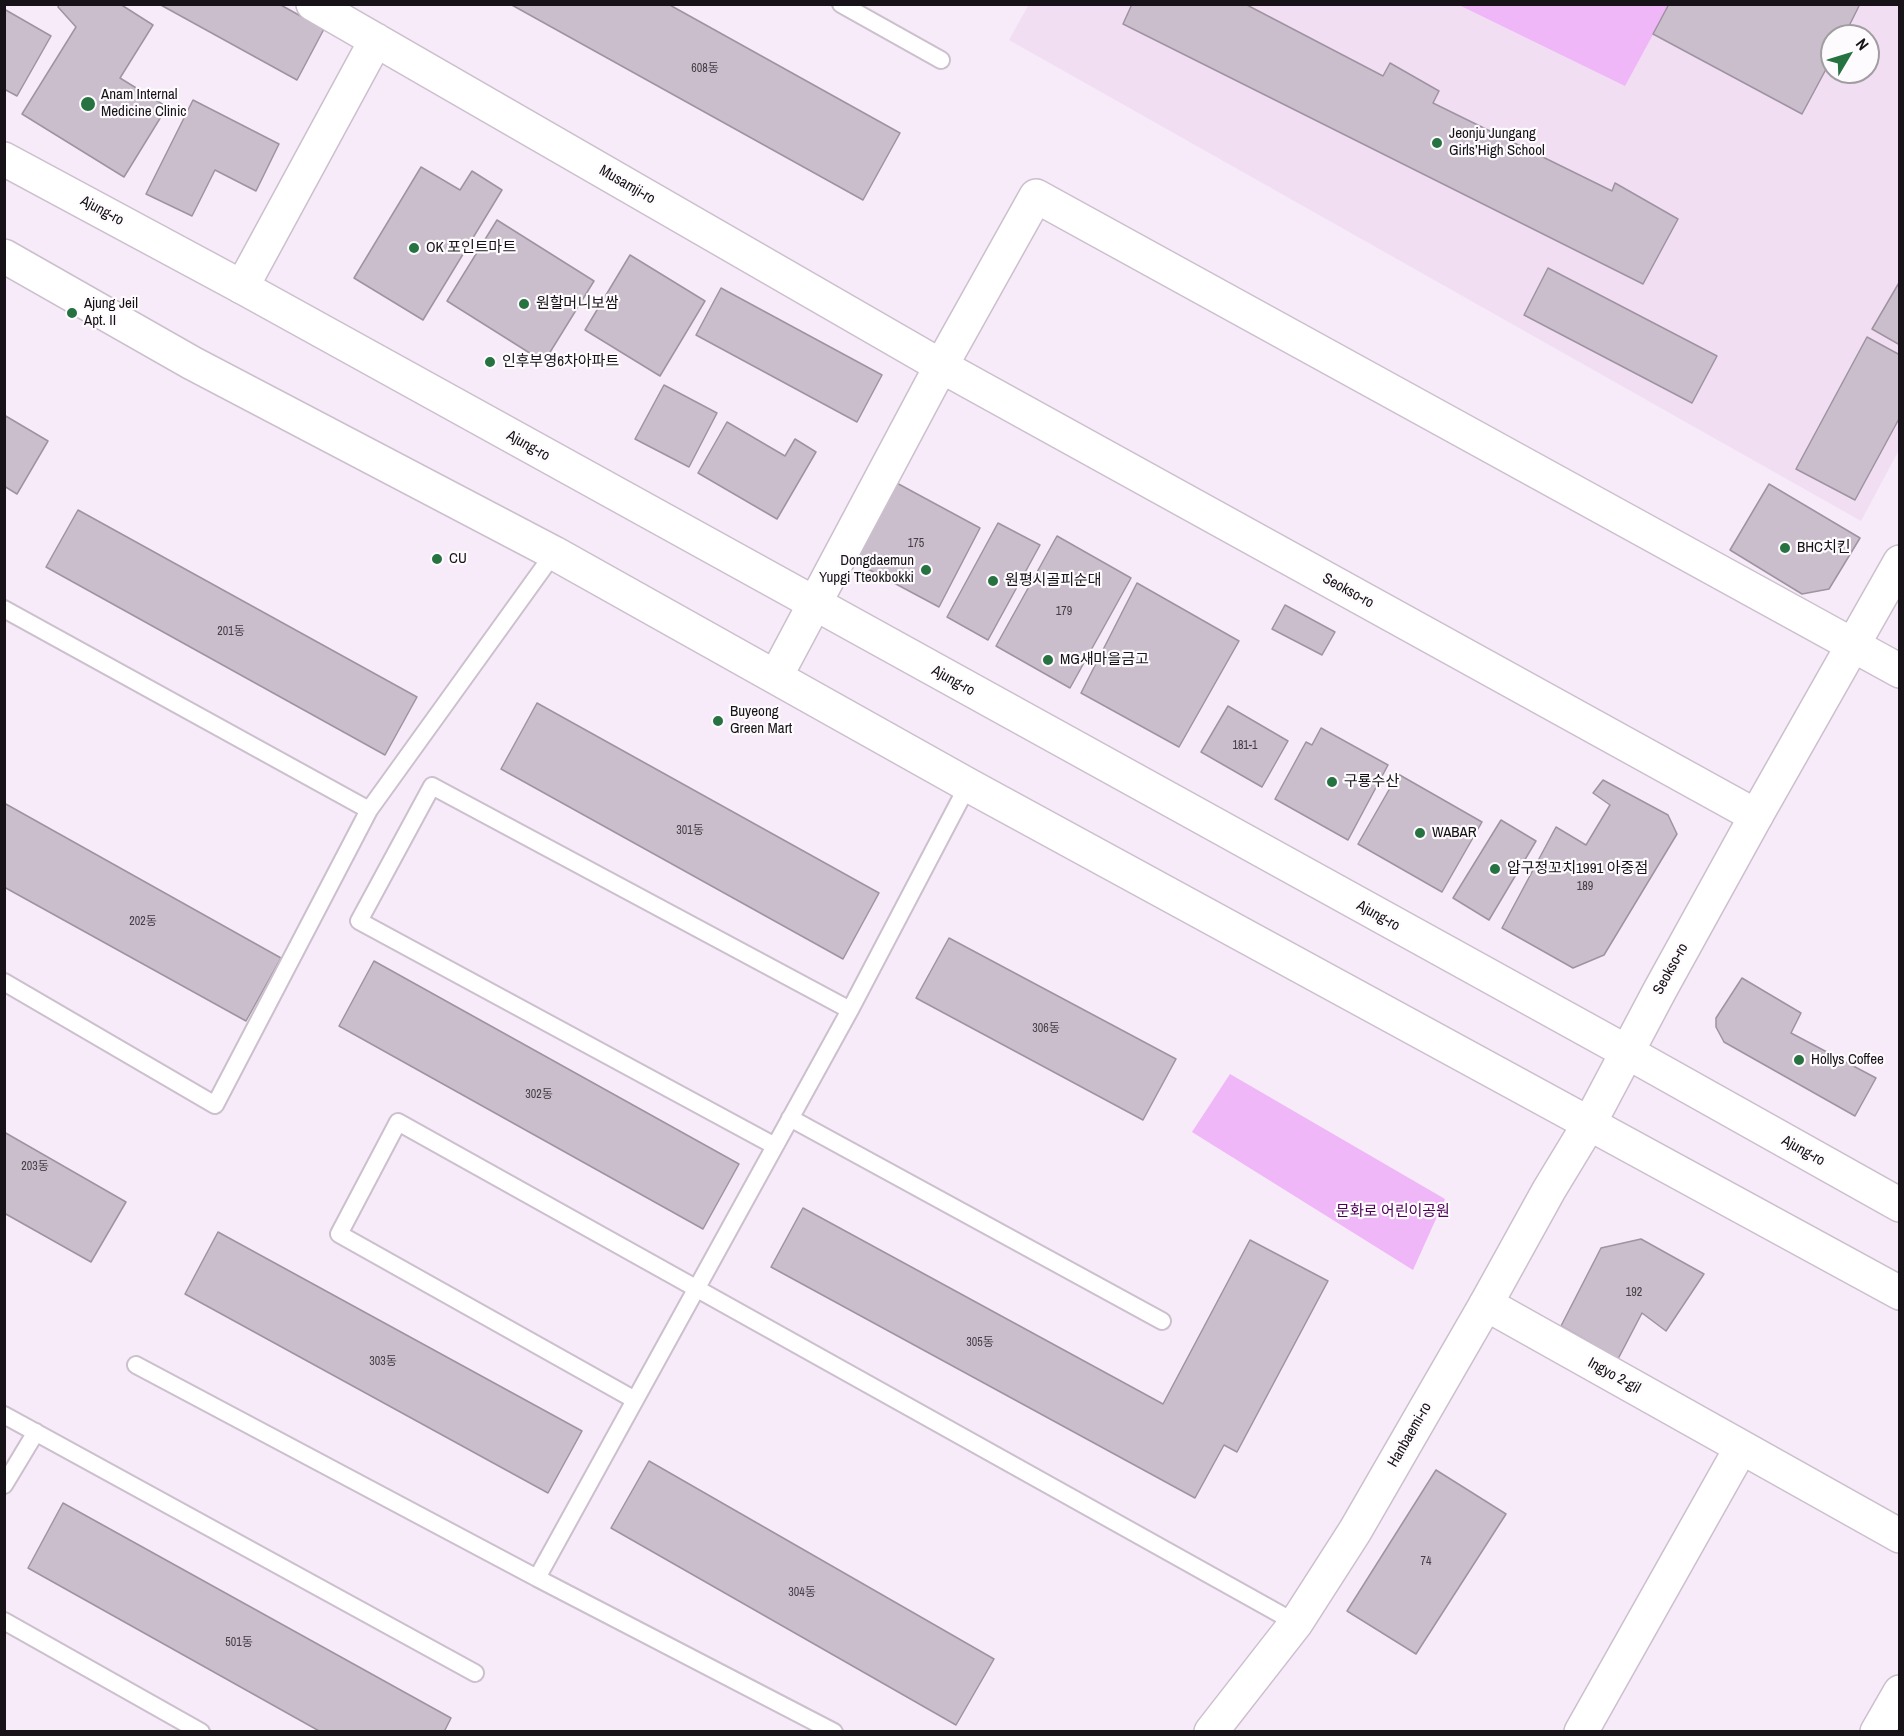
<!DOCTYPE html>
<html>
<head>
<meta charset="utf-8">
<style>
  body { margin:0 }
  #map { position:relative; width:1904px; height:1736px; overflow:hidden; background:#f7eaf9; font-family:"Archivo Narrow",sans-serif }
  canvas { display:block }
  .frame { position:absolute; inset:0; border:6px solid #161217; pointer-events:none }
  .north { position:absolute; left:1820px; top:24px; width:60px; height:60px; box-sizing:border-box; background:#fefbfe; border:2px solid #a19ea2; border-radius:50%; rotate:52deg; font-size:16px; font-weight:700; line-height:24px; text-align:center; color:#161217 }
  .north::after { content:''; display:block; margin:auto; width:21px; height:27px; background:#277241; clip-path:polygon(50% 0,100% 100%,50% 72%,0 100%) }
</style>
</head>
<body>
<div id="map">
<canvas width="1904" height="1736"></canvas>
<div class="frame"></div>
<div class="north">N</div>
</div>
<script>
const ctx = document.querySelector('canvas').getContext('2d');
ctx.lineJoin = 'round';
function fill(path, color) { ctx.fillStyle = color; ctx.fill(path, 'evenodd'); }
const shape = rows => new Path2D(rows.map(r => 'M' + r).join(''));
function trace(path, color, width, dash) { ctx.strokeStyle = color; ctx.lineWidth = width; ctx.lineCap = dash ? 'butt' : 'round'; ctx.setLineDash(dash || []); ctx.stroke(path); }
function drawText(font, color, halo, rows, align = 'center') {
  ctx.font = font + ' "Archivo Narrow","Noto Sans KR",sans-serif'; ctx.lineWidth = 4.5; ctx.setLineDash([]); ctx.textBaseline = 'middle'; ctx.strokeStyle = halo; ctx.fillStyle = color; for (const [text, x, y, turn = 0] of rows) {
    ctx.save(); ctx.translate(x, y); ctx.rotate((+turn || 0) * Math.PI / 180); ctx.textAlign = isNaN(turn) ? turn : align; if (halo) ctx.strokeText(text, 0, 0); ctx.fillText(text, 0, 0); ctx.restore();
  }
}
const built = shape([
  [1029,4,1899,5,1899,450,1861,521,1009,40],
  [1832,36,1868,36,1868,72,1832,72]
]);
const green = shape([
  [1459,5,1669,5,1625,86],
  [1230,1074,1445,1199,1413,1270,1192,1132]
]);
const building = shape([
  [59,4,120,4,153,25,120,78,167,107,124,177,22,114,76,27,58,7,59,4],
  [159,4,279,4,324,29,297,80,159,4],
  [510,4,668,4,900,133,863,200,510,4],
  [1132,4,1245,4,1383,76,1390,63,1439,91,1433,103,1612,191,1615,183,1678,219,1643,284,1123,24,1132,4],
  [1669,4,1860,4,1844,36,1832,36,1832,58,1802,114,1653,34,1669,4],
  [4,9,51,36,17,96,4,89,4,9],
  [193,100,279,144,256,191,215,170,192,216,146,194,193,100],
  [421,167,460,190,472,171,502,190,423,320,354,278,421,167],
  [497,220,594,281,544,362,447,301,497,220],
  [630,255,705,301,660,376,585,330,630,255],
  [1548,268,1717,356,1692,403,1524,315,1548,268],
  [1900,281,1900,345,1872,329,1900,281],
  [721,288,882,375,857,422,696,335,721,288],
  [1867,337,1900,355,1900,417,1855,500,1796,469,1867,337],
  [664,385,717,413,689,467,635,439,664,385],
  [4,415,48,441,17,494,4,486,4,415],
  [727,422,785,456,795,439,816,452,777,519,698,473,727,422],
  [893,481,980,528,939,607,851,560,893,481],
  [1769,484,1860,538,1829,589,1802,594,1730,550,1769,484],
  [78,510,417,697,385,755,46,567,78,510],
  [998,523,1040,545,988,640,947,617,998,523],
  [1057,536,1131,578,1070,688,996,646,1057,536],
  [1137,583,1239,641,1179,747,1081,693,1137,583],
  [1285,605,1335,632,1322,655,1272,629,1285,605],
  [537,703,879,893,843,959,501,769,537,703],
  [1228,706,1288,741,1262,787,1201,752,1228,706],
  [1321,728,1388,765,1348,840,1275,799,1306,742,1312,745,1321,728],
  [1398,774,1482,822,1442,892,1358,844,1398,774],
  [1603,780,1668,815,1677,834,1604,955,1573,968,1502,928,1556,827,1586,845,1610,805,1593,793,1603,780],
  [4,803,281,958,246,1021,4,887,4,803],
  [1501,820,1536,841,1489,920,1453,898,1501,820],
  [949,938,1176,1059,1143,1120,916,998,949,938],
  [374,961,739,1164,703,1229,339,1026,374,961],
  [1742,978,1801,1013,1791,1033,1876,1078,1855,1116,1724,1042,1716,1027,1716,1018,1742,978],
  [4,1132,126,1202,91,1262,4,1213,4,1132],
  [803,1208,1163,1404,1250,1240,1328,1281,1237,1452,1224,1445,1195,1498,771,1267,803,1208],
  [218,1232,582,1431,548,1493,185,1294,218,1232],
  [1641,1239,1704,1274,1666,1331,1642,1313,1618,1359,1561,1326,1601,1248,1641,1239],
  [649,1461,994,1659,956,1725,611,1528,649,1461],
  [1436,1470,1506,1514,1416,1654,1347,1611,1436,1470],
  [63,1503,451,1718,444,1732,321,1732,28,1568,63,1503]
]);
const lane = shape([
  [841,4,941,60],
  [4,609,369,810],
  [4,982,215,1105,369,810,554,553],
  [790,1118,1162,1321],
  [775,1146,359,921,432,786,850,1010],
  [136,1365,537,1578,850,1010,968,785],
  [635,1400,339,1234,398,1122,1296,1623],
  [4,1415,475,1673],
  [4,1485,36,1432],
  [537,1578,834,1732],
  [4,1621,201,1732]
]);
const street = shape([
  [313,4,941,366,1756,816],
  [242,287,376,40],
  [776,676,941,366,1036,196,1900,671],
  [1486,1304,1900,1536],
  [1581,1732,1741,1448],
  [1877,1732,1900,1692]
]);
const secondary = shape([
  [4,159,242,287,1627,1052,1900,1205],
  [4,256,192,363,554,553,968,785,1900,1293],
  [1211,1732,1296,1623,1355,1531,1486,1304,1549,1190,1589,1124,1660,990,1756,816,1900,562]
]);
const markers = [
  [88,104,8,"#277241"],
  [1437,143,6,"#277241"],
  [414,248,6,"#277241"],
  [524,304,6,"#277241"],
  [72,313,6,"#277241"],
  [490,362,6,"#277241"],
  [1785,548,6,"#277241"],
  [437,559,6,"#277241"],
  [926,570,6,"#277241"],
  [993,581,6,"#277241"],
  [1048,660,6,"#277241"],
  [718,721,6,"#277241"],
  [1332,782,6,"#277241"],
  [1420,833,6,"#277241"],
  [1495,869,6,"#277241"],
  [1799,1060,6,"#277241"]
];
const numberNames = [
  ["608동",705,69],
  ["175",916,544],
  ["179",1064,612],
  ["201동",231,632],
  ["181-1",1245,746],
  ["301동",690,831],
  ["189",1585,887],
  ["202동",143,922],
  ["306동",1046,1029],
  ["302동",539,1095],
  ["203동",35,1167],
  ["192",1634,1293],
  ["305동",980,1343],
  ["303동",383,1362],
  ["74",1426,1562],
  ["304동",802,1593],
  ["501동",239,1643]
];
const poiNames = [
  ["Anam Internal",101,95],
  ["Medicine Clinic",101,112],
  ["Jeonju Jungang",1449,134],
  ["Girls’High School",1449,151],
  ["OK 포인트마트",426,248],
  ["Ajung Jeil",84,304],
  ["Apt. II",84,321],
  ["원할머니보쌈",536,304],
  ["인후부영6차아파트",502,362],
  ["BHC치킨",1797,548],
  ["CU",449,559],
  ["Dongdaemun",914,561,"right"],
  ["Yupgi Tteokbokki",914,578,"right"],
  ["원평시골피순대",1005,581],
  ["MG새마을금고",1060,660],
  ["Buyeong",730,712],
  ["Green Mart",730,729],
  ["구룡수산",1344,782],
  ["WABAR",1432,833],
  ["압구정꼬치1991 아중점",1507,869],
  ["Hollys Coffee",1811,1060]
];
const streetNames = [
  ["Musamji-ro",627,185,30],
  ["Ajung-ro",102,211,28],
  ["Ajung-ro",528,446,29],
  ["Seokso-ro",1348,591,29],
  ["Ajung-ro",953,681,29],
  ["Ajung-ro",1378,916,29],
  ["Seokso-ro",1671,969,-61],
  ["Ajung-ro",1803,1151,29],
  ["Ingyo 2-gil",1614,1376,29],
  ["Hanbaemi-ro",1410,1435,-60]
];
const parkNames = [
  ["문화로 어린이공원",1393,1212]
];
fill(built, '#f1def3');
fill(green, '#efb7f8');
fill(building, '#cabdcc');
trace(building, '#9f93a1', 1.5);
trace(lane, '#ccbfce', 20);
trace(street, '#ccbfce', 36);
trace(secondary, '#ccbfce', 36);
trace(lane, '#fff', 16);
trace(street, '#fff', 33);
trace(secondary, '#fff', 33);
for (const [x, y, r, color] of markers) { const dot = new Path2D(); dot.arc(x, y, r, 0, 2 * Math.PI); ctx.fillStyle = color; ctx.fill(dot); trace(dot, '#fefbfe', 2); }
drawText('12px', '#433d44', null, numberNames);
drawText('15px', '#161217', '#fefbfe', poiNames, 'left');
drawText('15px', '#161217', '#fefbfe', streetNames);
drawText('15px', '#4d0258', '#fefbfe', parkNames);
</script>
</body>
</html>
